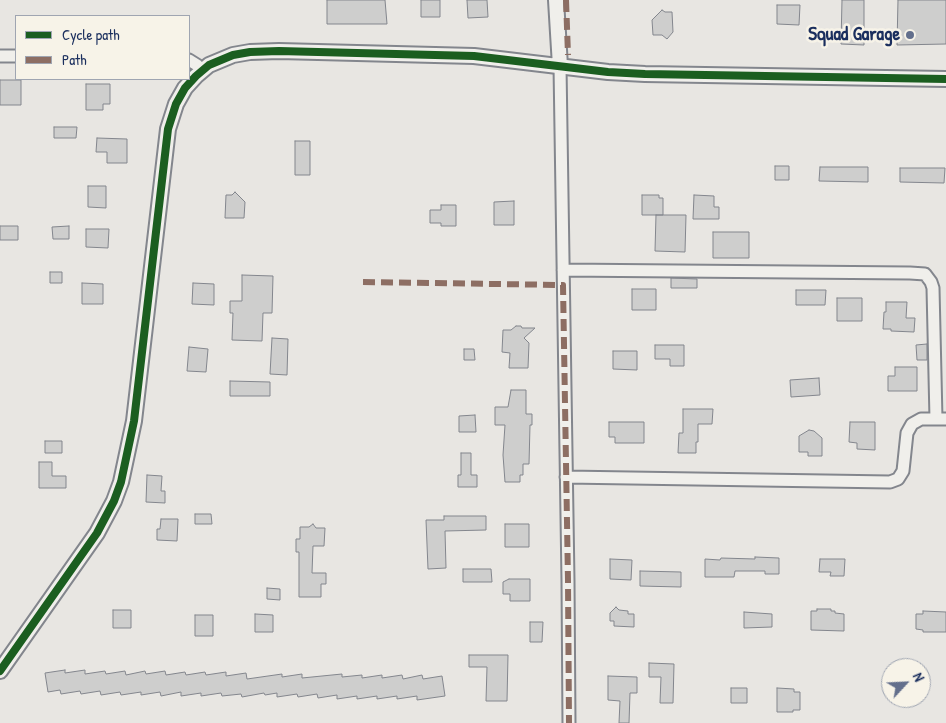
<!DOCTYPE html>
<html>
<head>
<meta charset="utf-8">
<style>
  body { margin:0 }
  #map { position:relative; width:946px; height:723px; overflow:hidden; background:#e8e6e2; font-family:"Patrick Hand",sans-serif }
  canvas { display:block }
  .legend { position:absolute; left:15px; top:15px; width:175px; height:65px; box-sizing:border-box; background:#f7f3e8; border:1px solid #9fa5b1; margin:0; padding:6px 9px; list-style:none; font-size:15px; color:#1b2f5e }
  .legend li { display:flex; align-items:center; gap:10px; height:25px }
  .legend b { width:25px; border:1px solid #9fa5b1 }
  .north { position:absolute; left:881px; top:658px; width:50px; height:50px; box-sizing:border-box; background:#f7f3e8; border:1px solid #9fa5b1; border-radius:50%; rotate:65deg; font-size:14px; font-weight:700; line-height:20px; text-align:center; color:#1b2f5e }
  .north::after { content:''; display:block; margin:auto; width:18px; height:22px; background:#636f8c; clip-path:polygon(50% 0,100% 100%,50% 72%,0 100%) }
</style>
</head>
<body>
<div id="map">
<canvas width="946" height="723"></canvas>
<ul class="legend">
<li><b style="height:6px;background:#1b5e20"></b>Cycle path</li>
<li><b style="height:6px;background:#8d6e63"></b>Path</li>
</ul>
<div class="north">N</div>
</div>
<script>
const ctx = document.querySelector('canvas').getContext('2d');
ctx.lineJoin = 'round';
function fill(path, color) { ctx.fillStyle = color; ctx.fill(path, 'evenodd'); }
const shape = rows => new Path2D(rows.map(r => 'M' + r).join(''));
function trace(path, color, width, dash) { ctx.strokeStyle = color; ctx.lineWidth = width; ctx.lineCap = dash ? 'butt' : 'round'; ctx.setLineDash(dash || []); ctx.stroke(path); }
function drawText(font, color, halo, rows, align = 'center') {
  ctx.font = font + ' "Patrick Hand",sans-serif'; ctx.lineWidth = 5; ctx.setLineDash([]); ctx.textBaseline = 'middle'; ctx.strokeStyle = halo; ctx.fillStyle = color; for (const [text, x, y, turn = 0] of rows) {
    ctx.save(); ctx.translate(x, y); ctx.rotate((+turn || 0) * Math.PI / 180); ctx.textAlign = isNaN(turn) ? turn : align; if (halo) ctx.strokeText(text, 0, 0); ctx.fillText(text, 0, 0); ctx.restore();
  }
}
const building = shape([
  [327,0,385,0,387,24,327,24,327,0],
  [421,0,440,0,440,17,421,17,421,0],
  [467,0,487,0,488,17,468,18,467,0],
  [842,0,864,0,864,45,841,44,842,0],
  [898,0,946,0,946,44,897,45,898,0],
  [777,5,800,5,799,25,777,24,777,5],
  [662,10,665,12,672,12,673,32,667,39,662,35,653,35,652,20,662,10],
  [0,80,21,80,21,105,0,105,0,80],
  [86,84,110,84,110,104,103,104,103,110,86,110,86,84],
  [54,127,77,127,76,138,54,138,54,127],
  [97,138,127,139,127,163,107,163,107,152,96,152,97,138],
  [295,141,310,141,310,175,295,175,295,141],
  [775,166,789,166,789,180,775,180,775,166],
  [820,167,868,167,868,182,819,181,820,167],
  [900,168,945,168,944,183,900,182,900,168],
  [88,186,106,186,106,208,88,207,88,186],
  [235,192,245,202,244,218,225,218,226,195,232,195,235,192],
  [642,195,659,195,659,198,663,198,663,215,642,215,642,195],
  [694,195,714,196,714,207,719,207,719,219,693,219,694,195],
  [514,201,514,225,494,225,494,202,514,201],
  [441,205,456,205,456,226,441,226,441,223,430,223,430,210,441,210,441,205],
  [656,215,686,215,685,252,655,251,656,215],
  [0,226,18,226,18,240,0,240,0,226],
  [69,226,69,239,53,239,52,227,69,226],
  [86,229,109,229,108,248,86,247,86,229],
  [713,232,749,232,749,258,713,258,713,232],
  [50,272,62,272,62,283,50,283,50,272],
  [242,275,273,276,272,313,263,313,262,341,232,340,233,313,230,313,230,301,242,301,242,275],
  [671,278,697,279,697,288,671,288,671,278],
  [82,283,103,284,103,304,82,304,82,283],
  [193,283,214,284,214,305,192,304,193,283],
  [632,289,656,289,656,310,632,310,632,289],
  [796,290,826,290,825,305,796,305,796,290],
  [837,298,862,298,862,321,837,321,837,298],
  [886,302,907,302,906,318,915,318,914,332,891,331,891,329,883,329,884,312,886,312,886,302],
  [516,326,521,326,522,328,535,328,524,338,529,343,528,368,509,368,510,353,502,352,503,330,511,330,516,326],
  [272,338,288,339,287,375,270,374,272,338],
  [927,344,927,360,917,360,916,345,927,344],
  [655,345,684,345,684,366,670,366,670,359,655,359,655,345],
  [189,347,208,349,206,372,187,371,189,347],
  [464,349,474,349,475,360,464,360,464,349],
  [613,351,637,351,637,370,613,369,613,351],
  [895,367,917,367,917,391,888,391,888,376,895,376,895,367],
  [819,378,820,395,791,397,790,380,819,378],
  [230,381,270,382,270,396,230,396,230,381],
  [511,390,526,390,526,414,532,414,532,425,530,425,529,464,523,464,523,475,520,475,520,482,505,482,503,455,505,425,495,425,495,407,508,407,511,390],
  [683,409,713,409,712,424,698,424,698,442,696,442,696,453,678,453,679,433,683,433,683,409],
  [475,415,476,432,459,432,459,416,475,415],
  [609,422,644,422,644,443,615,443,615,437,609,437,609,422],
  [850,422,875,422,875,450,857,449,857,443,849,442,850,422],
  [809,430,814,431,822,438,822,456,808,456,808,452,799,452,799,436,809,430],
  [45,441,62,441,62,453,45,453,45,441],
  [461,453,471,453,471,475,477,475,477,487,458,487,458,475,461,475,461,453],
  [39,462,52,462,52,476,66,476,66,488,39,488,39,462],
  [147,475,162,476,161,491,165,491,165,503,146,502,147,475],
  [195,514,211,514,212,524,195,524,195,514],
  [444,516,486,516,486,530,445,531,446,568,428,569,426,520,444,520,444,516],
  [161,519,178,519,177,541,157,540,157,529,160,529,161,519],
  [313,524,316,528,325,528,324,546,313,546,312,573,326,573,326,584,321,584,321,597,299,597,299,552,296,552,296,539,300,539,300,527,309,527,313,524],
  [505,524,529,524,529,547,505,547,505,524],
  [755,557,779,558,779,574,765,574,765,571,735,571,734,577,705,577,705,559,720,560,721,558,755,559,755,557],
  [610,559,632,560,631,580,610,579,610,559],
  [820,559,845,559,844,576,830,576,831,572,819,572,820,559],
  [463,569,491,569,492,582,463,582,463,569],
  [640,571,681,572,681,587,640,586,640,571],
  [509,579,530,579,530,601,510,601,510,594,503,594,503,582,509,579],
  [267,588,280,589,280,600,267,599,267,588],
  [616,607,619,610,628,611,628,614,634,614,634,627,614,626,614,621,610,621,610,613,616,607],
  [817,609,831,609,831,611,835,611,835,613,844,614,844,631,811,630,811,611,817,611,817,609],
  [113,610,131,610,131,628,113,628,113,610],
  [923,611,946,612,946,632,923,632,923,630,916,629,916,614,923,614,923,611],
  [744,612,772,614,772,627,744,628,744,612],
  [255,614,273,615,273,632,255,632,255,614],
  [195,615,213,615,213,636,195,636,195,615],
  [530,622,543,622,542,642,530,642,530,622],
  [469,655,508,655,507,701,486,701,487,667,469,667,469,655],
  [649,663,674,664,673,703,660,703,661,677,649,677,649,663],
  [65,670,65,673,85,670,85,674,105,671,106,674,125,671,126,675,145,671,146,674,165,671,166,675,185,672,186,675,205,672,206,675,226,672,226,676,246,673,247,679,282,674,282,677,302,674,302,678,342,674,342,677,362,675,362,678,382,675,382,678,402,675,403,679,422,675,423,679,442,676,445,696,417,700,417,696,397,699,397,696,377,699,377,696,357,699,357,696,337,699,337,695,318,698,317,694,298,697,297,694,277,697,277,693,265,695,264,693,242,697,241,694,222,696,221,693,201,696,201,693,181,696,181,692,161,696,160,692,141,695,141,692,121,695,120,692,101,695,100,691,81,694,80,691,61,694,60,690,48,692,45,673,65,670],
  [608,676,637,677,637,693,630,693,629,723,619,723,620,701,608,700,608,676],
  [731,688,747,688,747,703,731,703,731,688],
  [777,688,794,689,794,692,800,692,800,710,793,710,793,712,777,712,777,688]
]);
const minor = shape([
  [0,56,16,56],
  [189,60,197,65,202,70],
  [560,66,568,581,569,723],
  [563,270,910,273,925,274,931,282,933,288,936,419],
  [566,477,890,482,898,479,903,471,907,433,912,424,921,419,946,419]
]);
const tertiary = shape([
  [556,0,560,66],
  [0,671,97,533,114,501,121,482,134,421,168,129,176,104,185,88,196,76,209,65,233,55,250,52,279,51,474,56,608,72,645,74,946,79]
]);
const quiet = shape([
  [566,0,568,55],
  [363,282,563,285,568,581,569,723]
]);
const cycleway = shape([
  [0,671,97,533,114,501,121,482,134,421,168,129,176,104,185,88,196,76,209,65,233,55,250,52,279,51,474,56,608,72,645,74,946,79]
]);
const markers = [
  [910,35,5,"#636f8c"]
];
const poiNames = [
  ["Squad Garage",900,35]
];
fill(building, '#cececd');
trace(building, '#83868d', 1);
trace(minor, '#83868d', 15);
trace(tertiary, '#83868d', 18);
trace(minor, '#f0efeb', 11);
trace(tertiary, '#f0efeb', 14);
trace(quiet, '#8d6e63', 6, [12, 6]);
trace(cycleway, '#1b5e20', 8);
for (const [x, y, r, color] of markers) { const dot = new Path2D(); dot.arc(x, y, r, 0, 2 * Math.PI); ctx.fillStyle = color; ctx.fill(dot); trace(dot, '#f7f3e8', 2); }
drawText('bold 19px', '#1b2f5e', '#f7f3e8', poiNames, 'right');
</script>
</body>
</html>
